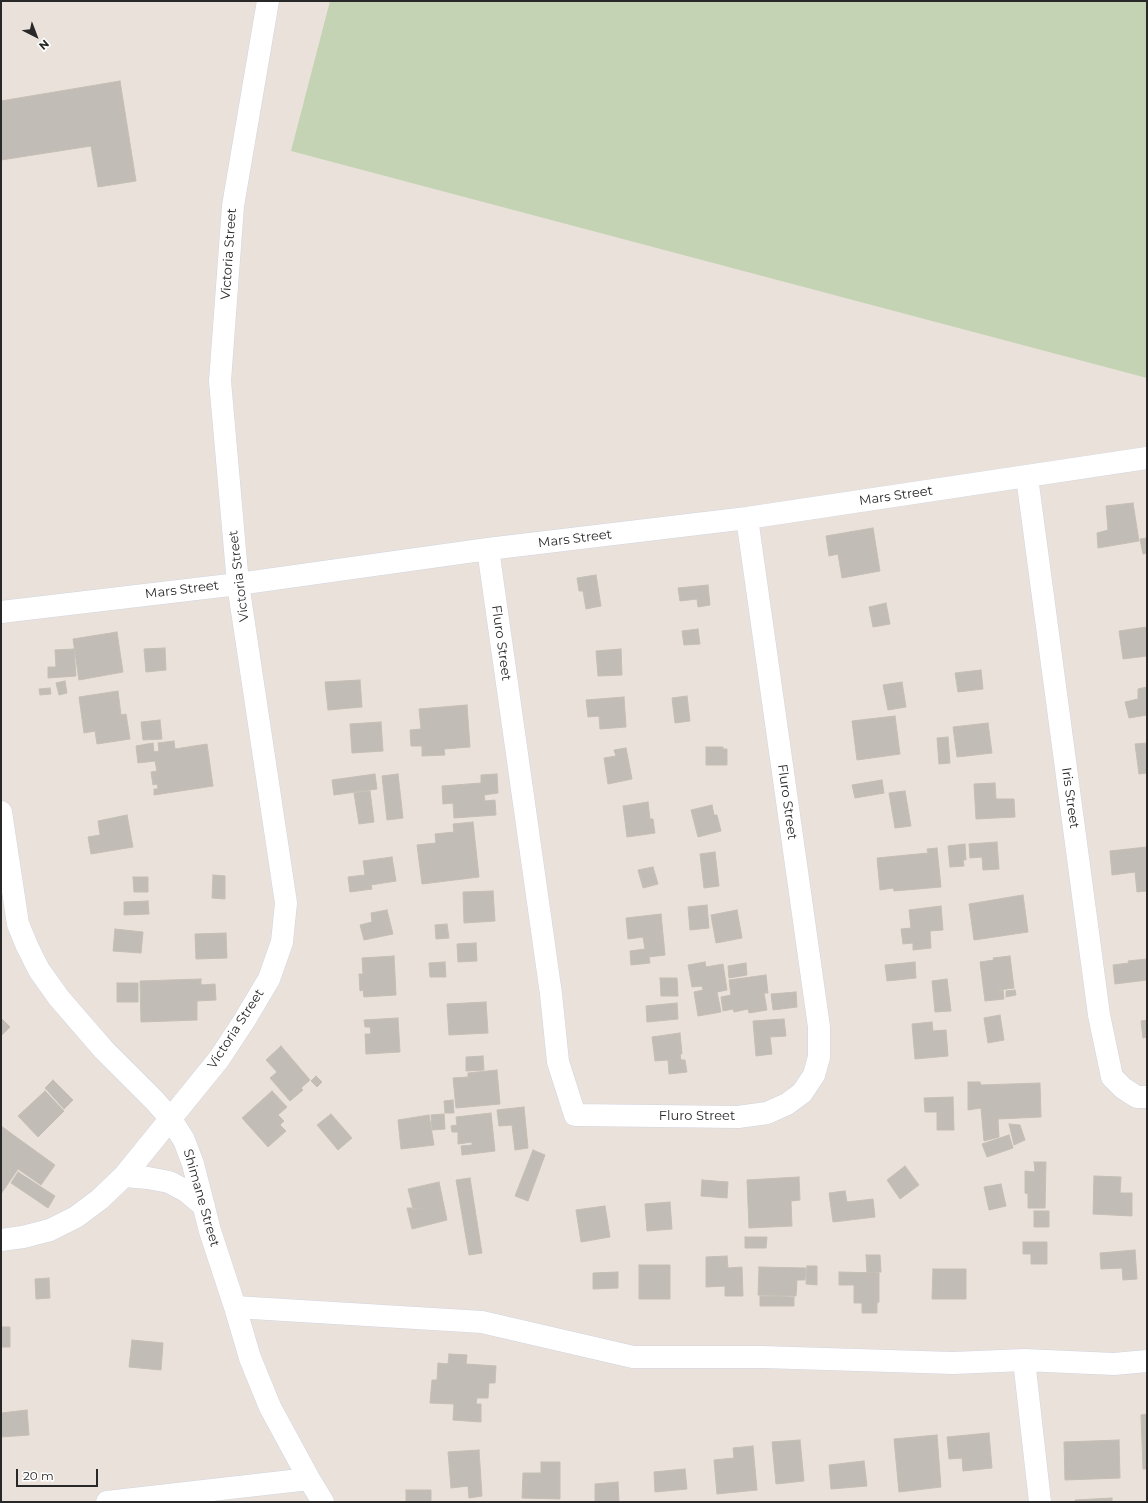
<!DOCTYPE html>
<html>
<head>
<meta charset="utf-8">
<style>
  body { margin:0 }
  #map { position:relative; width:1148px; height:1503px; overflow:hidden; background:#eae2da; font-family:Montserrat,sans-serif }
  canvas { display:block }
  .frame { position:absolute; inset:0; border:2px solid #282828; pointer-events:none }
  .north { position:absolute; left:16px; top:16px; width:40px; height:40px; -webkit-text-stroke:3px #fff; paint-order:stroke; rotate:138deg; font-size:11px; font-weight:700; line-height:16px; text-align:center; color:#282828 }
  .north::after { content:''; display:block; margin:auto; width:14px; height:18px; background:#282828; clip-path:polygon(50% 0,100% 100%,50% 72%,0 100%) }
  .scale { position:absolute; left:16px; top:1469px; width:82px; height:18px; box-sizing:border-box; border:2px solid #282828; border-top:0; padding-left:5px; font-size:12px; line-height:14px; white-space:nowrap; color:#282828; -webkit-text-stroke:3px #fff; paint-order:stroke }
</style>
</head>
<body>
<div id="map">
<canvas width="1148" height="1503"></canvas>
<div class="frame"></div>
<div class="north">N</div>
<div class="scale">20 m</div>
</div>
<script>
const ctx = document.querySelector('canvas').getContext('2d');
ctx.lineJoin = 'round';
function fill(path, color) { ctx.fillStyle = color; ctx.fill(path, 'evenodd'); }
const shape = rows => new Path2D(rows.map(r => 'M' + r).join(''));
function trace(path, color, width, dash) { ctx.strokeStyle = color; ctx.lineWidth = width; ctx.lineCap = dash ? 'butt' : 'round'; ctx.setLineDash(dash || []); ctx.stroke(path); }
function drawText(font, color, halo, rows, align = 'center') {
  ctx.font = font + ' Montserrat,sans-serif'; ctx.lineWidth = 3.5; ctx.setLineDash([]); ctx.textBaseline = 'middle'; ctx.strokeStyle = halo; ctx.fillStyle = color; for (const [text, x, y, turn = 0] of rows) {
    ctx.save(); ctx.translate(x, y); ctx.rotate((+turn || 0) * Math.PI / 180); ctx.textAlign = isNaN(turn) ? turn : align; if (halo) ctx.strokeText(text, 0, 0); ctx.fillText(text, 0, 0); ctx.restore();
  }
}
const cemetery = shape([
  [330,1,1147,1,1147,378,291,151]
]);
const building = shape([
  [120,81,136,181,98,187,91,146,1,160,1,101,120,81],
  [1133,503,1139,541,1098,548,1097,533,1108,530,1106,506,1133,503],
  [873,528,880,571,842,578,838,554,829,556,826,536,873,528],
  [1147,538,1147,553,1143,554,1140,539,1147,538],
  [596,575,601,606,586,609,583,591,579,591,577,578,596,575],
  [708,585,710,605,698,607,697,599,680,601,678,588,708,585],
  [886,603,890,624,873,627,869,607,886,603],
  [1147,627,1147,656,1123,659,1119,631,1147,627],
  [698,629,700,644,684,645,682,631,698,629],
  [117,632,123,672,79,680,73,639,117,632],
  [165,648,166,670,146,672,144,649,165,648],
  [74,649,76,676,48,678,48,667,56,667,55,650,74,649],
  [621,649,622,675,598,676,596,651,621,649],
  [981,670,983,689,958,692,955,673,981,670],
  [360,680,362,707,328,710,325,682,360,680],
  [65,681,67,693,59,695,56,683,65,681],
  [902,682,906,707,888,710,883,685,902,682],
  [1147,687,1147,715,1129,718,1125,702,1138,699,1138,689,1147,687],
  [50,688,51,694,40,695,39,689,50,688],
  [118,691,121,715,126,714,130,739,97,744,95,731,84,733,79,697,118,691],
  [687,696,690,721,675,723,672,698,687,696],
  [624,697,626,727,600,729,599,716,588,717,586,700,624,697],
  [467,705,470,747,444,749,445,755,422,756,422,746,411,746,410,730,421,729,419,709,467,705],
  [895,716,900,754,857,760,852,721,895,716],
  [160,720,162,739,143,740,141,722,160,720],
  [381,722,383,751,352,753,350,724,381,722],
  [988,723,992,753,957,757,953,727,988,723],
  [948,737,950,763,939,764,937,738,948,737],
  [174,741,175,749,207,744,213,786,154,795,154,789,158,789,157,784,153,785,151,772,157,771,155,761,138,763,136,746,153,743,154,752,159,751,158,743,174,741],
  [1147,743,1147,773,1139,774,1135,744,1147,743],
  [706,747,723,747,723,749,727,749,727,765,706,765,706,747],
  [626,748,632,779,608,784,604,758,616,756,614,750,626,748],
  [375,774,377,789,334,795,332,780,375,774],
  [398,774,403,818,387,820,382,776,398,774],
  [497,774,498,793,484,795,485,801,495,800,496,815,454,818,453,803,443,804,442,786,481,783,481,775,497,774],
  [882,780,884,793,855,798,852,785,882,780],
  [995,783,996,799,1014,799,1015,817,976,819,974,784,995,783],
  [370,791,374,822,359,824,354,793,370,791],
  [905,791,911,826,895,828,889,793,905,791],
  [648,802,650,819,653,819,655,833,627,837,623,806,648,802],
  [712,805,714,815,717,815,721,831,698,837,691,810,712,805],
  [127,815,133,847,91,854,88,837,100,835,98,821,127,815],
  [473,822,479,877,422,884,417,845,436,843,435,834,454,832,453,824,473,822],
  [997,842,999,869,983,870,982,857,970,858,969,844,997,842],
  [965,844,966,860,963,860,964,866,950,867,948,846,965,844],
  [1147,847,1147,891,1137,892,1135,872,1112,875,1110,851,1147,847],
  [937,848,941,887,894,891,893,888,880,890,877,858,928,853,927,849,937,848],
  [715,852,719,886,704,888,700,854,715,852],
  [392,857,396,881,371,885,372,889,350,892,348,877,365,875,363,861,392,857],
  [653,867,658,884,643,888,638,870,653,867],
  [213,875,225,876,225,899,212,898,213,875],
  [133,877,148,877,148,892,134,892,133,877],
  [493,891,495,921,464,923,463,892,493,891],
  [1023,895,1028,932,974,940,969,904,1023,895],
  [148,901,149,914,124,915,124,902,148,901],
  [707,905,709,928,690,930,688,907,707,905],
  [941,906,943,930,930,931,931,948,913,950,913,943,903,944,901,929,911,928,909,910,941,906],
  [387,910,393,934,364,940,360,925,372,922,371,913,387,910],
  [737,910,742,938,716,943,711,915,737,910],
  [661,914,665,955,649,957,650,963,631,965,630,951,645,949,643,937,628,939,626,918,661,914],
  [447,924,449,938,436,939,435,925,447,924],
  [115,929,143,932,141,953,113,951,115,929],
  [226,933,227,958,196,959,195,934,226,933],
  [476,943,477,961,458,962,457,944,476,943],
  [394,956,396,995,364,997,363,990,360,991,359,974,363,974,362,958,394,956],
  [1010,956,1014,988,999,990,999,991,1003,990,1004,999,985,1001,980,962,994,960,993,958,1010,956],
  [1147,959,1147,980,1115,984,1113,965,1129,963,1128,961,1147,959],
  [445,962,446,977,430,977,429,963,445,962],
  [705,962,706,967,723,964,727,990,717,992,721,1012,698,1016,694,992,703,990,702,986,692,987,688,965,705,962],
  [915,962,916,978,887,981,885,965,915,962],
  [746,963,747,975,729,978,728,966,746,963],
  [766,975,768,993,764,993,767,1010,749,1013,748,1009,734,1012,733,1009,723,1011,721,997,731,995,729,980,766,975],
  [660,978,677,978,678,996,661,996,660,978],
  [201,979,201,985,215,984,216,1000,197,1001,197,1020,141,1022,140,981,201,979],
  [947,979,951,1011,935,1012,932,981,947,979],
  [117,983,138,983,138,1002,117,1002,117,983],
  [1015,990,1016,995,1006,997,1006,991,1015,990],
  [796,992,797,1007,773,1010,771,994,796,992],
  [486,1002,488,1033,449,1035,447,1004,486,1002],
  [677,1003,678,1019,647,1022,646,1006,677,1003],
  [1000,1015,1004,1040,988,1043,984,1018,1000,1015],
  [1,1018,10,1027,1,1036,1,1018],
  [398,1018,400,1052,366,1054,365,1034,371,1034,370,1027,365,1027,364,1020,398,1018],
  [784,1019,786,1036,770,1037,772,1054,756,1056,753,1021,784,1019],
  [1147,1020,1147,1037,1143,1038,1141,1021,1147,1020],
  [932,1022,933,1031,946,1030,948,1056,915,1059,912,1024,932,1022],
  [680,1033,682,1054,680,1054,681,1060,685,1060,687,1072,669,1074,668,1060,655,1061,652,1037,680,1033],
  [281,1046,310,1080,301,1088,303,1090,290,1101,270,1078,277,1072,266,1060,281,1046],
  [483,1056,484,1070,466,1071,466,1057,483,1056],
  [497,1070,500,1104,456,1108,453,1078,468,1077,468,1073,497,1070],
  [316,1076,322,1082,317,1087,311,1081,316,1076],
  [53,1080,73,1100,64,1109,45,1088,53,1080],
  [968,1082,980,1082,981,1085,1040,1083,1041,1117,998,1119,999,1137,984,1141,981,1108,968,1110,968,1082],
  [45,1091,64,1111,38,1137,18,1116,45,1091],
  [272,1091,287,1107,278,1115,284,1121,280,1125,286,1131,268,1147,242,1118,272,1091],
  [953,1097,954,1130,937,1130,937,1112,925,1112,924,1098,953,1097],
  [453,1100,454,1113,445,1113,444,1101,453,1100],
  [524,1107,528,1148,515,1150,512,1125,499,1126,497,1110,524,1107],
  [491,1113,495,1151,462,1155,461,1146,472,1145,472,1142,458,1144,458,1132,452,1132,451,1126,457,1125,456,1117,491,1113],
  [331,1114,352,1138,338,1150,317,1125,331,1114],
  [444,1114,445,1129,432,1130,431,1115,444,1114],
  [429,1115,434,1145,401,1149,398,1120,429,1115],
  [1009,1124,1020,1125,1025,1140,1014,1145,1009,1124],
  [1,1126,55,1165,41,1185,18,1169,1,1194,1,1126],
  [1009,1135,1013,1148,987,1157,982,1144,1009,1135],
  [533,1150,545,1155,528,1201,515,1196,533,1150],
  [1034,1162,1046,1162,1045,1208,1028,1208,1028,1194,1025,1193,1025,1171,1035,1172,1034,1162],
  [905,1166,919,1185,900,1199,887,1180,905,1166],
  [18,1172,55,1196,48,1208,11,1183,18,1172],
  [1094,1176,1121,1177,1120,1193,1132,1193,1132,1216,1093,1214,1094,1176],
  [799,1177,800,1200,791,1201,792,1226,749,1228,747,1180,799,1177],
  [470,1178,482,1253,469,1255,456,1180,470,1178],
  [702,1180,728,1182,727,1198,701,1196,702,1180],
  [439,1182,447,1220,412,1229,407,1208,412,1208,412,1210,427,1207,413,1209,408,1189,439,1182],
  [1001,1184,1006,1206,989,1210,984,1187,1001,1184],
  [845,1191,847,1202,873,1199,875,1217,833,1222,829,1193,845,1191],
  [670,1202,672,1229,647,1231,645,1204,670,1202],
  [605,1206,610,1237,581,1242,576,1210,605,1206],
  [1034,1211,1049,1211,1049,1227,1034,1227,1034,1211],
  [745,1237,767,1237,766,1248,745,1248,745,1237],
  [1023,1242,1047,1242,1047,1264,1031,1264,1031,1254,1023,1254,1023,1242],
  [1135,1250,1137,1279,1123,1280,1122,1268,1101,1269,1100,1253,1135,1250],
  [866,1255,880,1255,881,1272,867,1273,866,1255],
  [727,1256,728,1268,742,1267,743,1296,725,1296,725,1286,706,1287,706,1257,727,1256],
  [639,1265,670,1265,670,1299,639,1299,639,1265],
  [807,1266,817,1266,817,1285,806,1284,807,1266],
  [759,1267,806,1268,805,1280,797,1280,796,1296,758,1295,759,1267],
  [933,1269,966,1269,966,1299,932,1299,933,1269],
  [618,1272,618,1288,593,1289,593,1273,618,1272],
  [839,1272,879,1273,879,1302,877,1303,877,1313,862,1313,862,1303,854,1303,854,1285,839,1285,839,1272],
  [49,1278,50,1298,36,1299,35,1279,49,1278],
  [760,1296,794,1297,794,1306,760,1306,760,1296],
  [1,1327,10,1327,10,1347,1,1347,1,1327],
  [132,1340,163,1343,161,1370,129,1367,132,1340],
  [449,1354,467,1355,466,1364,496,1366,495,1383,489,1383,488,1398,477,1398,476,1404,481,1404,481,1422,453,1420,454,1404,430,1403,432,1380,437,1380,438,1363,448,1364,449,1354],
  [27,1410,29,1435,1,1437,1,1413,27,1410],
  [1147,1414,1147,1469,1143,1469,1141,1415,1147,1414],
  [989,1433,992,1468,963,1471,962,1458,949,1459,947,1437,989,1433],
  [937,1435,941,1487,899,1492,894,1439,937,1435],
  [800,1440,804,1481,776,1484,772,1442,800,1440],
  [1119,1440,1120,1478,1065,1480,1064,1442,1119,1440],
  [753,1446,757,1490,717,1494,714,1460,734,1458,733,1448,753,1446],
  [479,1450,482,1496,469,1498,468,1486,451,1488,448,1452,479,1450],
  [864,1461,867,1486,831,1489,829,1465,864,1461],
  [541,1462,560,1462,560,1499,522,1498,523,1473,541,1473,541,1462],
  [685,1469,687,1489,655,1492,654,1472,685,1469],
  [618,1482,619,1502,595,1502,595,1484,618,1482],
  [406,1490,431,1490,431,1502,406,1502,406,1490],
  [1112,1498,1112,1502,1075,1502,1075,1500,1112,1498]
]);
const street = shape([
  [1027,477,1099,1015,1112,1077,1123,1088,1137,1097,1147,1097],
  [488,549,551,994,558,1062,575,1115,738,1117,767,1113,787,1104,802,1093,814,1075,819,1057,819,1027,747,518],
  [1,612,238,584,488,549,747,518,1147,458],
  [1,812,18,924,27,946,39,970,59,998,104,1050,154,1100,170,1118,184,1140,193,1164,210,1231,235,1307,250,1358,270,1407,309,1479,323,1502],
  [124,1176,148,1178,169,1182,186,1191,204,1206],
  [1,1240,23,1237,50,1230,76,1217,100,1199,124,1176,219,1059,244,1021,269,979,282,942,286,903,238,584,220,381,233,206,268,1],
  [235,1307,482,1322,633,1357,762,1357,953,1363,1024,1360,1114,1364,1147,1361],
  [1024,1360,1040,1502],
  [107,1502,309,1479]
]);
const streetNames = [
  ["Victoria Street",229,254,-86],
  ["Mars Street",896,496,-8],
  ["Mars Street",575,539,-7],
  ["Victoria Street",239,576,-97],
  ["Mars Street",182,590,-7],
  ["Fluro Street",501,643,82],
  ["Iris Street",1070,798,82],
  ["Fluro Street",787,802,82],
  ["Victoria Street",236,1029,-57],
  ["Fluro Street",697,1116],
  ["Shimane Street",201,1198,74]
];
fill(cemetery, '#c4d3b3');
fill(building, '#c2bcb7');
trace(building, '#c5beb4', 1);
trace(street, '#d0d4e0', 23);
trace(street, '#fff', 22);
drawText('13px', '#282828', '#fff', streetNames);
</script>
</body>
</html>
